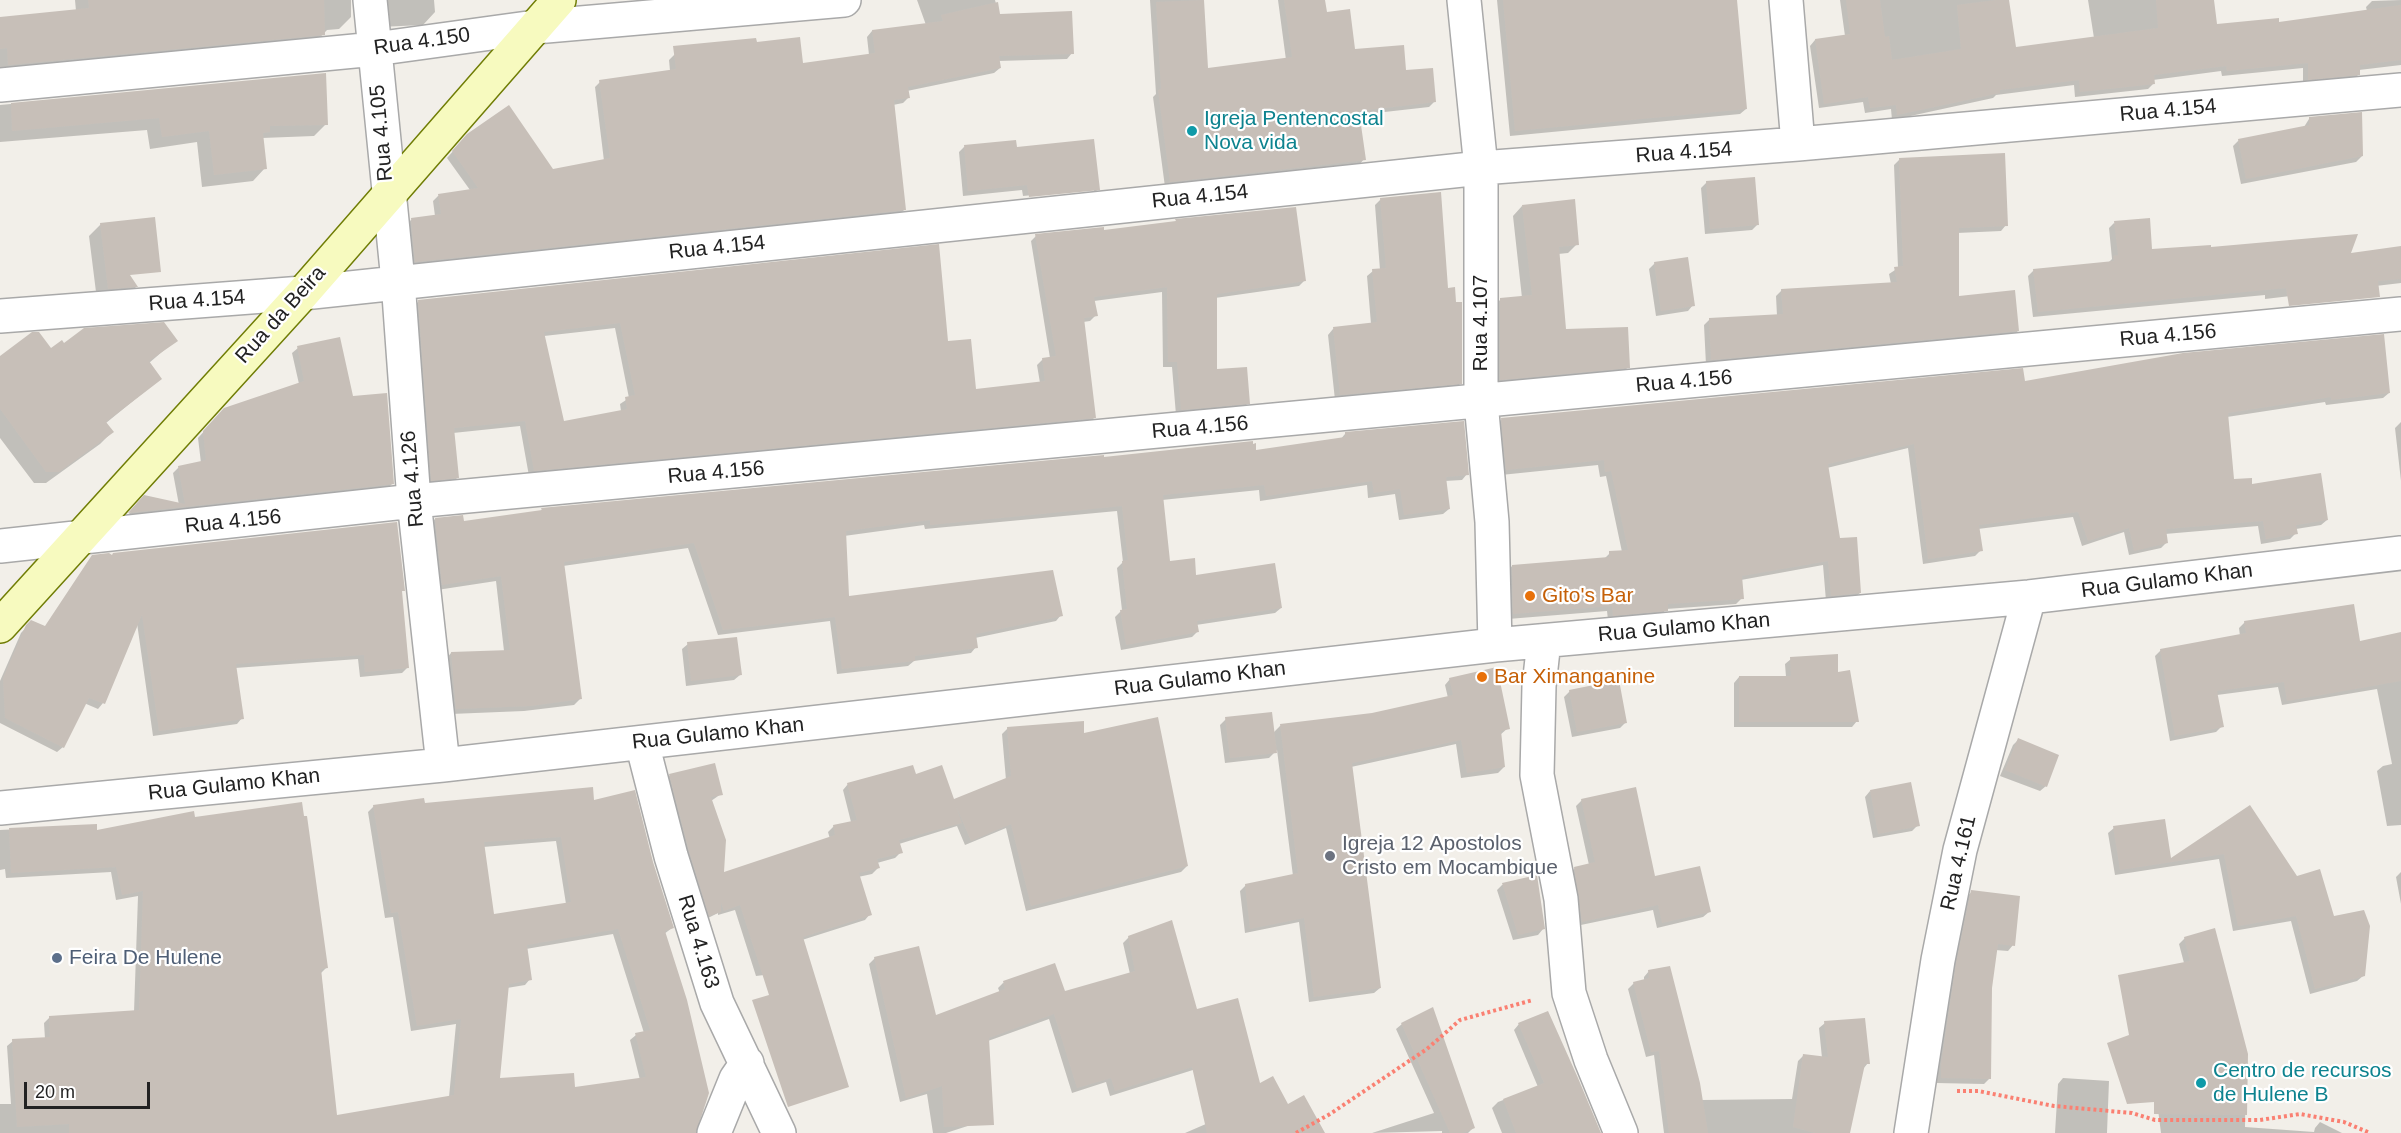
<!DOCTYPE html>
<html>
<head>
<meta charset="utf-8">
<style>
  body { margin:0 }
  #map { position:relative; width:2401px; height:1133px; overflow:hidden; background:#f2efe9; font-family:Helvetica,sans-serif }
  canvas { display:block }
  .scale { position:absolute; left:24px; top:1082px; width:126px; height:27px; box-sizing:border-box; border:3px solid #222; border-top:0; padding-left:8px; font-size:18px; line-height:21px; white-space:nowrap; color:#222; -webkit-text-stroke:4px #fff; paint-order:stroke }
</style>
</head>
<body>
<div id="map">
<canvas width="2401" height="1133"></canvas>
<div class="scale">20 m</div>
</div>
<script>
const ctx = document.querySelector('canvas').getContext('2d');
ctx.lineJoin = 'round';
function fill(path, color) { ctx.fillStyle = color; ctx.fill(path, 'evenodd'); }
const shape = rows => new Path2D(rows.map(r => 'M' + r).join(''));
function trace(path, color, width, dash) { ctx.strokeStyle = color; ctx.lineWidth = width; ctx.lineCap = dash ? 'butt' : 'round'; ctx.setLineDash(dash || []); ctx.stroke(path); }
function drawText(font, color, halo, rows, align = 'center') {
  ctx.font = font + ' Helvetica,sans-serif'; ctx.lineWidth = 4.5; ctx.setLineDash([]); ctx.textBaseline = 'middle'; ctx.strokeStyle = halo; ctx.fillStyle = color; for (const [text, x, y, turn = 0] of rows) {
    ctx.save(); ctx.translate(x, y); ctx.rotate((+turn || 0) * Math.PI / 180); ctx.textAlign = isNaN(turn) ? turn : align; if (halo) ctx.strokeText(text, 0, 0); ctx.fillText(text, 0, 0); ctx.restore();
  }
}
const shadow = shape([
  [75,0,351,0,351,17,339,29,327,30,311,47,0,77,0,18,76,11],
  [372,0,434,0,435,12,423,25,379,27],
  [917,0,995,0,999,15,1072,53,1067,59,998,61,1000,68,994,73,907,91,908,98,903,103,893,105,904,210,899,215,410,267,406,225,411,220,435,216,433,201,438,196,470,190,447,158,461,142,552,170,604,161,595,87,600,82,670,71,669,60,675,54,802,64,869,55,867,37,872,31,926,25],
  [1150,0,1203,0,1207,70,1286,60,1278,0,1324,0,1325,14,1353,50,1404,72,1434,102,1429,107,1358,115,1364,159,1359,165,1165,187,1153,97,1156,94],
  [1497,0,1736,0,1746,109,1740,114,1510,136],
  [1840,0,2008,0,2014,48,2094,38,2088,0,2212,0,2215,25,2278,24,2367,11,2366,7,2372,1,2401,0,2401,65,2359,70,2359,74,2353,80,2303,84,2303,68,2222,76,2221,71,2153,80,2153,84,2148,89,2075,97,2074,85,1996,95,1993,98,1892,120,1891,109,1865,113,1863,102,1819,108,1810,46,1815,40,1845,36],
  [325,74,326,124,314,136,262,138,265,168,253,181,202,187,197,142,150,149,147,130,0,142,0,105],
  [2309,119,2362,156,2356,162,2241,184,2233,146,2239,140,2304,127],
  [964,147,1015,149,1098,189,1092,195,1024,202,1024,199,1094,192,1094,189,1023,196,1022,190,963,196,959,152],
  [1899,160,2006,225,2001,231,1957,233,1957,298,2018,331,2012,336,1706,365,1704,325,1710,319,1777,316,1776,296,1782,290,1891,284,1889,274,1898,268,1894,165],
  [1707,182,1758,224,1752,230,1705,234,1701,188],
  [1381,199,1447,289,1461,383,1455,389,1335,400,1328,335,1333,329,1371,324,1367,276,1373,271,1380,270,1375,205],
  [1522,206,1577,244,1568,253,1558,254,1565,331,1628,367,1619,377,1491,389,1491,309,1500,300,1522,298,1513,216],
  [1176,221,1304,281,1299,286,1215,298,1216,371,1248,403,1242,409,1176,415,1172,367,1163,367,1162,292,1094,301,1096,315,1090,321,1083,322,1095,417,1089,423,529,476,520,426,453,433,458,477,452,483,426,485,413,307,419,301,947,343,974,391,1040,383,1037,365,1043,359,1050,358,1031,241,1036,236,1103,232,1174,223],
  [615,328,629,398,620,404,621,411,563,422,544,336],
  [2114,223,2151,251,2210,249,2348,255,2401,247,2401,283,2265,299,2265,295,2033,317,2028,276,2034,270,2108,263,2112,259,2109,228],
  [101,224,124,270,136,287,125,298,97,300,89,236],
  [1655,263,1693,305,1688,311,1656,316,1649,269],
  [176,340,149,363,160,379,106,423,112,432,100,444,46,483,34,483,0,438,0,358,51,351,64,345],
  [298,348,392,484,387,489,125,518,145,497,179,505,173,473,179,467,201,463,198,438,218,416,299,384,292,353],
  [2023,382,2389,393,2383,398,2326,405,2325,402,2227,417,2233,481,2251,486,2327,520,2321,525,2296,529,2296,533,2290,539,2261,544,2258,526,2165,534,2167,542,2161,548,2129,555,2124,532,2082,546,2073,517,1978,529,1981,550,1975,556,1923,564,1908,448,1827,468,1839,539,1860,593,1854,598,1826,601,1823,565,1741,580,1742,598,1736,604,1666,609,1661,616,1608,620,1607,611,1508,619,1507,572,1512,566,1604,559,1610,553,1622,552,1606,476,1600,477,1598,465,1501,475,1496,425,1502,419],
  [2401,422,2401,481,2395,428],
  [1345,434,1467,474,1462,480,1445,481,1449,509,1443,514,1399,520,1395,494,1368,498,1367,485,1260,501,1259,490,1162,500,1169,562,1195,577,1281,608,1275,613,1196,625,1197,632,1192,637,1121,650,1115,617,1122,610,1117,568,1123,562,1117,511,925,529,924,525,844,536,848,598,1061,615,1056,621,975,638,976,647,971,653,914,661,908,666,837,674,830,621,718,635,688,548,563,566,580,699,574,705,524,711,451,714,446,659,451,653,504,651,496,581,437,590,430,525,435,519,463,523,540,512,542,509,1103,459,1255,452,1340,440],
  [111,556,403,590,401,593,408,667,402,673,360,677,358,659,235,668,242,718,237,724,153,736,137,623,103,703,98,709,84,703,63,747,57,752,0,723,0,681,21,633,31,622,42,633],
  [2245,622,2359,643,2401,634,2401,825,2387,826,2377,771,2383,766,2392,764,2377,689,2282,705,2278,687,2217,695,2222,726,2216,732,2170,741,2155,656,2161,650,2240,636,2239,628],
  [688,644,740,675,734,680,686,686,682,649],
  [1791,659,1837,674,1857,721,1852,727,1734,727,1734,683,1739,677,1786,677,1785,664],
  [1450,679,1508,728,1500,735,1504,767,1498,773,1461,778,1456,744,1351,767,1380,988,1374,993,1309,1002,1299,922,1245,933,1240,891,1246,885,1293,876,1277,750,1269,758,1225,763,1220,725,1226,719,1273,733,1280,726,1372,714,1448,698,1445,685],
  [1570,691,1626,722,1620,728,1572,737,1564,697],
  [1008,728,1083,734,1187,866,1181,872,1026,911,1006,828,965,845,957,826,899,844,901,852,895,858,877,863,878,868,872,874,858,877,870,914,865,920,802,940,804,970,756,976,735,910,718,915,718,913,704,920,664,781,670,775,721,794,711,801,722,874,830,839,828,832,834,826,851,822,843,790,848,784,915,776,953,801,1006,780,1002,734],
  [2018,740,2046,786,2040,791,2000,776,2013,745],
  [1870,791,1918,825,1912,831,1873,838,1865,797],
  [1582,800,1654,878,1709,912,1703,917,1657,928,1653,910,1576,926,1569,874,1575,868,1589,865,1576,806],
  [593,801,652,862,672,928,664,934,673,1133,0,1133,0,1104,11,1104,7,1046,13,1041,45,1039,44,1023,50,1017,134,1012,138,896,116,900,111,872,6,878,5,869,0,870,0,830,95,825,96,832,194,819,327,967,321,973,336,1117,449,1097,456,1024,411,1031,393,917,385,918,368,812,374,806],
  [556,841,566,904,493,916,483,847],
  [613,934,644,1033,636,1035,630,1040,640,1080,573,1089,498,1080,507,988,525,985,530,979,526,949],
  [2250,807,2297,878,2333,917,2363,976,2357,981,2310,994,2291,921,2233,931,2219,859,2115,875,2108,833,2114,828,2170,860],
  [2401,872,2401,904,2396,877],
  [1536,877,1543,929,1538,935,1513,940,1497,890,1502,885],
  [1972,892,2013,945,2008,951,1995,950,1991,988,1990,1078,1984,1084,1936,1083,1951,970,1966,897],
  [1129,937,1195,1011,1244,1054,1110,1096,1106,1082,1072,1093,1049,1019,988,1041,986,1120,946,1133,933,1133,927,1094,900,1102,869,964,875,958,935,1017,1000,993,998,988,1003,983,1064,993,1130,974,1123,943],
  [2185,938,2246,1054,2245,1127,2314,1132,2315,1128,2320,1122,2342,1133,2161,1133,2141,976,2184,963,2179,944],
  [1649,971,1701,1100,1792,1099,1798,1061,1804,1055,1822,1058,1819,1028,1825,1023,1868,1063,1863,1069,1849,1133,1664,1133,1654,1055,1646,1057,1628,989,1634,983,1644,981,1644,977],
  [1402,1024,1473,1128,1468,1133,1442,1133,1442,1131,1372,1133,1434,1113,1396,1029],
  [1519,1024,1599,1133,1502,1133,1492,1108,1498,1102,1538,1087,1514,1030],
  [2063,1078,2109,1081,2107,1133,2055,1133,2058,1084],
  [1280,1092,1288,1106,1323,1133,1185,1133]
]);
const building = shape([
  [88,0,324,0,325,35,8,65,7,48,0,49,0,17,89,8],
  [1204,0,1208,68,1292,57,1284,0,1325,0,1327,12,1350,9,1355,49,1404,45,1406,70,1433,68,1436,102,1359,111,1366,160,1170,182,1158,90,1161,89,1156,2],
  [1503,0,1737,0,1747,109,1515,131],
  [1846,0,1880,0,1885,37,1889,36,1892,60,1961,49,1957,5,1996,0,2009,0,2016,47,2158,28,2156,0,2214,0,2217,24,2279,18,2279,22,2401,5,2401,60,2360,65,2360,75,2308,80,2308,63,2227,71,2226,66,2154,75,2155,84,2080,92,2079,80,2000,90,2000,93,1897,115,1896,105,1870,108,1868,97,1824,104,1815,39,1850,34],
  [998,2,1000,14,1072,11,1074,54,999,56,1001,68,908,87,910,98,894,100,906,210,415,262,411,218,441,214,438,194,478,188,452,151,467,134,509,105,553,169,610,158,599,80,676,69,673,46,756,38,757,42,800,37,803,63,875,53,872,30,943,21,941,15],
  [326,73,328,125,270,126,270,132,263,133,267,169,214,175,209,131,162,137,159,118,12,131,11,103],
  [2362,112,2363,156,2246,179,2238,139,2309,125,2309,117],
  [1094,139,1100,190,1029,197,1027,185,968,191,964,145,1016,140,1017,147],
  [2005,153,2008,226,1959,228,1959,296,2015,290,2019,331,1711,360,1709,318,1783,314,1781,289,1897,282,1894,267,1903,266,1899,158],
  [1755,177,1759,225,1710,229,1706,181],
  [1441,192,1448,288,1455,287,1456,302,1462,302,1462,384,1340,395,1333,327,1377,322,1372,269,1386,268,1380,198],
  [1575,199,1579,245,1559,247,1566,329,1628,327,1630,368,1500,380,1500,298,1532,295,1522,205],
  [1296,207,1306,281,1217,294,1217,369,1247,367,1250,404,1181,410,1177,362,1168,362,1167,287,1094,297,1098,316,1084,318,1096,418,534,471,525,421,454,428,459,478,431,481,418,300,939,244,948,341,971,339,976,389,1045,381,1042,358,1056,356,1035,234,1104,227,1104,230,1176,221,1175,219],
  [620,323,635,395,625,397,627,409,564,421,544,332],
  [155,217,161,272,130,275,138,287,108,289,100,223],
  [2150,218,2152,249,2211,245,2211,247,2358,234,2351,253,2401,246,2401,279,2378,281,2380,297,2289,306,2286,288,2038,312,2033,269,2114,261,2113,256,2118,255,2114,221],
  [1688,257,1695,306,1661,311,1654,262],
  [164,322,178,341,149,361,162,379,106,422,114,432,59,472,46,472,0,409,0,356,32,332,39,332,51,348,62,340,64,343,84,328],
  [2384,334,2390,393,2331,400,2331,397,2228,413,2234,479,2252,478,2252,484,2321,473,2328,520,2296,525,2298,534,2266,539,2263,521,2166,529,2168,543,2134,551,2129,528,2088,541,2078,512,1979,525,1983,551,1928,559,1914,444,1828,464,1840,538,1857,537,1861,593,1831,596,1828,561,1742,576,1744,599,1668,604,1668,611,1613,616,1612,606,1513,614,1512,565,1609,557,1609,551,1628,550,1611,471,1605,472,1604,460,1506,470,1501,418,2023,368,2025,381,2183,353],
  [340,337,353,396,387,393,394,484,128,513,144,495,185,504,178,466,206,460,203,431,224,408,304,381,297,346],
  [1464,421,1469,475,1446,477,1450,509,1404,515,1400,489,1374,493,1372,481,1266,496,1264,485,1163,495,1170,561,1195,558,1196,575,1275,563,1282,608,1197,621,1199,632,1126,645,1120,610,1127,609,1122,561,1128,560,1122,506,930,525,930,520,846,531,849,596,1053,570,1063,616,976,634,978,648,915,656,915,661,842,669,835,617,723,630,694,543,564,562,582,699,531,706,456,709,451,652,510,650,501,576,442,585,435,518,463,515,464,521,542,510,541,508,1104,455,1104,457,1253,441,1253,444,1256,443,1256,450,1345,437,1345,432],
  [397,522,405,591,402,591,409,668,365,672,364,655,236,664,244,719,159,731,142,615,105,704,89,698,64,748,5,718,3,678,26,625,31,620,45,626,92,555,109,553,112,555,113,553],
  [2354,604,2360,641,2401,632,2401,681,2287,701,2284,682,2217,691,2224,727,2175,736,2160,649,2246,633,2244,621],
  [737,637,742,675,691,681,687,642],
  [1838,654,1838,672,1850,670,1859,722,1739,722,1739,676,1791,676,1790,657],
  [1497,667,1510,729,1501,731,1505,767,1467,773,1461,740,1352,763,1381,988,1314,997,1304,918,1250,929,1245,884,1298,873,1280,724,1372,713,1453,695,1449,678],
  [1619,680,1627,723,1577,732,1569,690],
  [1272,712,1277,753,1230,758,1225,717],
  [1158,717,1188,866,1031,906,1011,824,971,841,956,806,962,823,899,840,903,853,877,859,880,868,859,873,872,915,803,937,849,1087,788,1107,752,1000,769,995,740,905,724,911,721,903,721,912,709,916,689,851,669,774,715,763,723,795,711,797,726,840,724,872,835,835,833,825,857,820,847,783,913,765,916,774,942,765,954,799,1011,776,1007,727,1084,721,1084,733],
  [2018,738,2059,755,2047,787,2005,770],
  [1911,782,1920,826,1878,834,1870,790],
  [593,787,594,800,635,790,653,862,674,928,665,931,687,1000,709,1093,696,1133,69,1133,69,1124,17,1127,12,1039,50,1037,49,1016,139,1010,143,891,122,895,116,867,11,873,9,828,97,824,97,830,194,811,195,817,302,802,304,816,307,816,328,968,321,969,337,1115,454,1095,461,1019,417,1026,398,912,391,913,373,805,424,798,425,803],
  [561,837,571,902,494,914,484,842],
  [618,929,650,1030,635,1033,646,1077,575,1087,574,1073,500,1078,509,984,532,980,527,945],
  [1636,787,1655,876,1700,866,1711,912,1662,923,1658,905,1582,922,1574,867,1595,862,1581,799],
  [2250,805,2297,876,2320,869,2334,916,2364,910,2370,926,2365,976,2315,989,2296,916,2238,926,2224,854,2120,870,2113,826,2165,819,2171,858],
  [1537,875,1545,929,1518,935,1502,883],
  [1971,890,2020,896,2015,946,1998,944,1992,988,1991,1079,1941,1078,1941,1065,1956,963],
  [1172,920,1197,1009,1238,998,1260,1083,1273,1076,1288,1104,1304,1095,1325,1133,1207,1133,1192,1067,1115,1091,1111,1078,1077,1088,1054,1014,989,1038,994,1125,944,1127,942,1086,906,1098,874,957,919,946,936,1015,1005,989,1003,981,1055,963,1065,991,1135,971,1128,936],
  [2215,928,2248,1054,2247,1115,2154,1114,2154,1102,2127,1104,2107,1043,2129,1035,2118,975,2190,961,2184,937],
  [1670,966,1700,1083,1708,1133,1669,1133,1659,1051,1651,1052,1633,982,1649,978,1648,970],
  [1433,1007,1475,1128,1463,1133,1450,1133,1401,1023],
  [1548,1011,1578,1078,1601,1133,1516,1133,1503,1099,1544,1083,1518,1023],
  [1865,1018,1870,1064,1865,1064,1850,1133,1815,1133,1793,1127,1803,1054,1828,1057,1824,1021]
]);
const path = shape([
  [1957,1091,1978,1091,2054,1106,2132,1113,2155,1120,2260,1120,2300,1114,2344,1122,2370,1133],
  [1296,1133,1330,1114,1427,1049,1460,1020,1533,1000]
]);
const minor = shape([
  [370,0,398,281,414,501,443,765],
  [1464,0,1481,168,1481,402,1492,522,1495,645],
  [1786,0,1798,144],
  [0,85,375,49,535,27,844,0],
  [0,316,303,293,1481,168,1798,144,2401,90],
  [0,546,414,501,2401,314],
  [1544,641,1539,686,1537,775,1561,899,1569,993,1591,1060,1621,1133],
  [642,743,671,856,717,1003,779,1133],
  [0,808,443,765,1495,645,2029,597,2401,553],
  [714,1133,736,1079,747,1063],
  [1911,1133,1938,960,1960,850,2029,597]
]);
const secondary = shape([
  [0,626,303,293,559,0]
]);
const markers = [
  [1192,131,6,"#0f9aa8"],
  [1530,596,6,"#e8710a"],
  [1482,677,6,"#e8710a"],
  [1330,856,6,"#6b7280"],
  [57,958,6,"#5c6f8a"],
  [2201,1083,6,"#0f9aa8"]
];
const streetNames = [
  ["Rua 4.150",422,42,-8],
  ["Rua 4.154",2168,111,-5],
  ["Rua 4.105",382,133,-95],
  ["Rua 4.154",1684,153,-4],
  ["Rua 4.154",1200,197,-6],
  ["Rua 4.154",717,248,-6],
  ["Rua 4.154",197,301,-4],
  ["Rua da Beira",281,315,-48],
  ["Rua 4.107",1481,323,-90],
  ["Rua 4.156",2168,336,-5],
  ["Rua 4.156",1684,382,-5],
  ["Rua 4.156",1200,428,-5],
  ["Rua 4.156",716,473,-5],
  ["Rua 4.126",413,479,-95],
  ["Rua 4.156",233,522,-6],
  ["Rua Gulamo Khan",2167,581,-7],
  ["Rua Gulamo Khan",1684,628,-5],
  ["Rua Gulamo Khan",1200,679,-7],
  ["Rua Gulamo Khan",718,734,-6],
  ["Rua Gulamo Khan",234,785,-6],
  ["Rua 4.161",1959,863,-77],
  ["Rua 4.163",698,942,73]
];
const cultureNames = [
  ["Igreja Pentencostal",1204,119],
  ["Nova vida",1204,143],
  ["Centro de recursos",2213,1071],
  ["de Hulene B",2213,1095]
];
const foodNames = [
  ["Gito's Bar",1542,596],
  ["Bar Ximanganine",1494,677]
];
const worshipNames = [
  ["Igreja 12 Apostolos",1342,844],
  ["Cristo em Mocambique",1342,868]
];
const serviceNames = [
  ["Feira De Hulene",69,958]
];
fill(shadow, '#0003');
fill(building, '#c7bfb8');
trace(minor, '#a9a9a9', 36);
trace(secondary, '#707d05', 36);
trace(path, '#fa8072', 4, [3, 3]);
trace(minor, '#fff', 33);
trace(secondary, '#f7fabf', 33);
for (const [x, y, r, color] of markers) { const dot = new Path2D(); dot.arc(x, y, r, 0, 2 * Math.PI); ctx.fillStyle = color; ctx.fill(dot); trace(dot, '#fff', 2); }
drawText('21px', '#222', '#fff', streetNames);
drawText('21px', '#0d838f', '#fff', cultureNames, 'left');
drawText('21px', '#c56008', '#fff', foodNames, 'left');
drawText('21px', '#5b616d', '#fff', worshipNames, 'left');
drawText('21px', '#4e5e75', '#fff', serviceNames, 'left');
</script>
</body>
</html>
